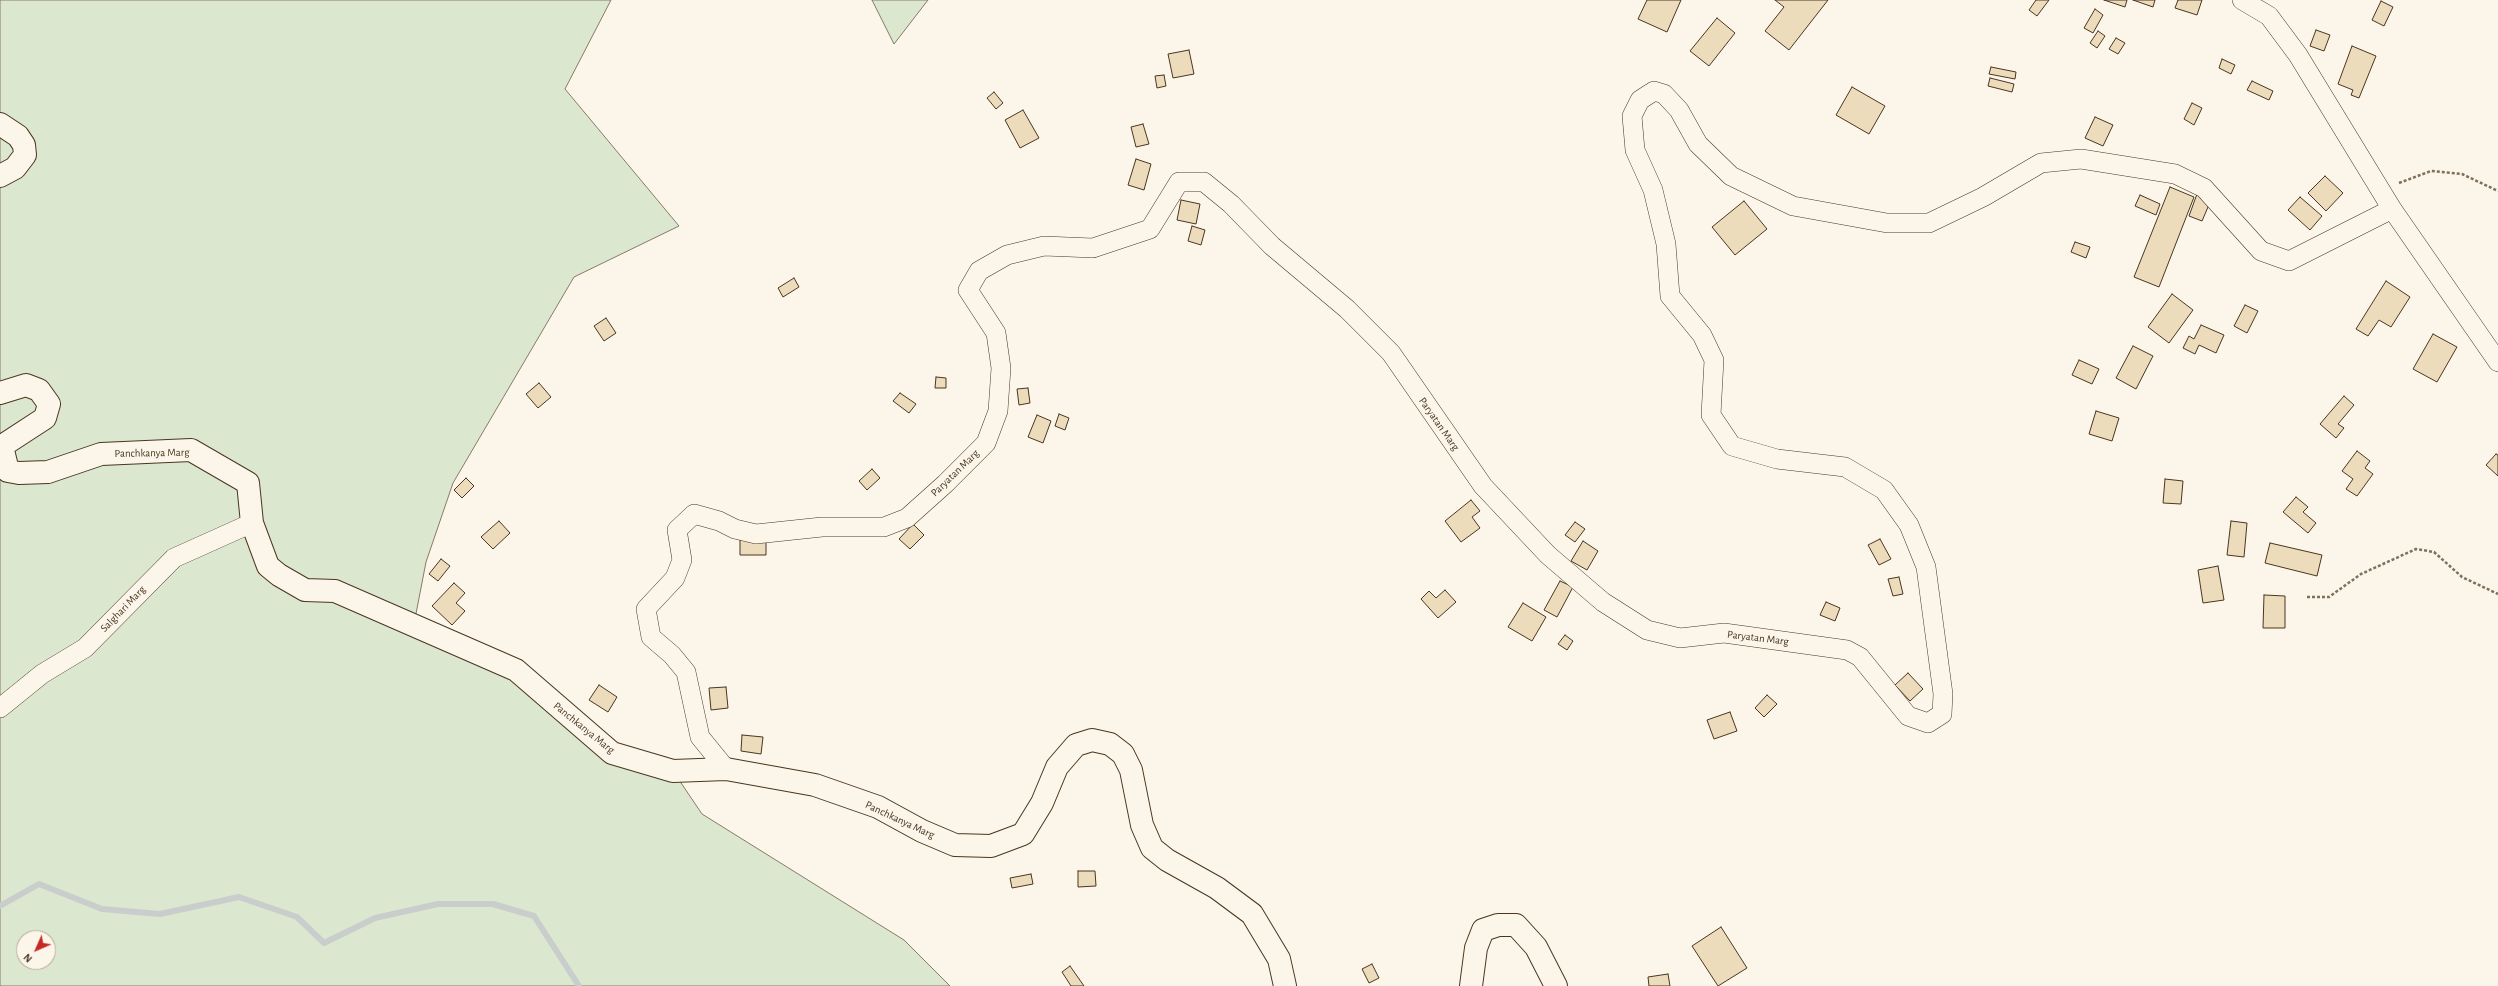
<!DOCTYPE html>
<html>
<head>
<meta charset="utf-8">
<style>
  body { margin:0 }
  #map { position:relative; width:2498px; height:986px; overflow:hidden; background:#fbf6e9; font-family:"Alegreya Sans",sans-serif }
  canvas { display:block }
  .north { position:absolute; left:16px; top:930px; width:40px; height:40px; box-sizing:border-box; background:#fbf6e9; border:1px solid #b4a999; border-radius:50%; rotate:225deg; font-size:11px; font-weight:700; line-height:16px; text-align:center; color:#4a3520 }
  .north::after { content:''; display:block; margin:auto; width:14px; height:18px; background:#c62828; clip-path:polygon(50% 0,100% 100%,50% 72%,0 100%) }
</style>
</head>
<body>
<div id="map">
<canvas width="2498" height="986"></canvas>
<div class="north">N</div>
</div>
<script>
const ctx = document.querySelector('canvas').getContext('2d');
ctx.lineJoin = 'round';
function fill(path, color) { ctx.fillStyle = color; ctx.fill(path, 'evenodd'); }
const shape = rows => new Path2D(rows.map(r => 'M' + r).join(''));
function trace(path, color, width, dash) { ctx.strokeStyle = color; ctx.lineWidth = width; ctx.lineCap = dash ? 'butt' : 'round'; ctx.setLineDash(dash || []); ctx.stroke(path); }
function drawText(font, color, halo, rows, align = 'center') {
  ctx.font = font + ' "Alegreya Sans",sans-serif'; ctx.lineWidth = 3; ctx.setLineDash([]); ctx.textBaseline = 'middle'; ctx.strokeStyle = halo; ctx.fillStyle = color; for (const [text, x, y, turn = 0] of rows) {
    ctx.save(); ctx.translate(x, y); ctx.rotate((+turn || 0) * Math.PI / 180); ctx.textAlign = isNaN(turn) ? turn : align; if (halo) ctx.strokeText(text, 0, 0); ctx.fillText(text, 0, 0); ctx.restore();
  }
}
const green = shape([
  [0,0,611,0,565,89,679,226,574,277,453,483,426,562,414,624,516,670,612,753,673,771,702,814,904,940,950,986,0,986,0,0],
  [24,938,48,938,48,962,24,962,24,938],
  [872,0,928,0,894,44,872,0]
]);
const stream = shape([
  [0,906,39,884,102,909,160,914,239,897,297,917,324,943,375,918,438,904,493,904,534,916,579,986]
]);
const building = shape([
  [1647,0,1681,0,1667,32,1638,19,1647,0],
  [1775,0,1828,0,1789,50,1765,31,1784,7,1775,0],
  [2036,0,2049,0,2037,16,2029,10,2036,0],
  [2104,0,2127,0,2125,7,2104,0],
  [2133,0,2155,0,2153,7,2133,0],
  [2178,0,2202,0,2197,15,2175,8,2178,0],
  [2381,1,2393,7,2384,26,2372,20,2381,1],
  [2095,9,2103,15,2093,33,2084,28,2095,9],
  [1717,18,1735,33,1709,66,1690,51,1717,18],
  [2316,30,2330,35,2324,51,2310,46,2316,30],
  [2098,31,2105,36,2097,48,2090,43,2098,31],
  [2116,38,2125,43,2118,54,2109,49,2116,38],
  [2352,46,2376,56,2359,98,2351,95,2353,90,2338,84,2352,46],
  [1189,50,1194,74,1173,78,1168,54,1189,50],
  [2222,59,2235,65,2231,74,2219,68,2222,59],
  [1991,67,2016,72,2015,79,1989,74,1991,67],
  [1164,75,1166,86,1157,88,1155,76,1164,75],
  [1990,78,2014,84,2012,92,1988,86,1990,78],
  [2252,81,2273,91,2269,100,2247,90,2252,81],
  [1852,87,1885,106,1869,134,1836,115,1852,87],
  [994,92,1003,103,996,109,987,98,994,92],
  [2192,103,2202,108,2194,125,2184,119,2192,103],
  [1023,110,1039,138,1020,148,1005,120,1023,110],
  [2095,117,2113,125,2103,146,2085,138,2095,117],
  [1143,124,1149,144,1136,147,1131,127,1143,124],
  [1136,159,1151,164,1144,190,1128,185,1136,159],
  [2325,176,2343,193,2326,211,2308,193,2325,176],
  [2170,187,2194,197,2159,287,2134,277,2170,187],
  [2197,194,2211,200,2202,221,2189,216,2197,194],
  [2140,195,2160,204,2156,215,2135,206,2140,195],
  [2300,197,2322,216,2310,230,2288,210,2300,197],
  [1181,200,1200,204,1196,224,1177,220,1181,200],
  [1744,201,1767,229,1735,255,1712,227,1744,201],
  [1192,226,1205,230,1201,245,1188,241,1192,226],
  [2075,242,2090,247,2086,258,2071,252,2075,242],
  [794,278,799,287,783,297,778,288,794,278],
  [2386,281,2410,297,2391,327,2379,320,2368,336,2356,329,2386,281],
  [2172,294,2193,310,2169,343,2148,327,2172,294],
  [2245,305,2258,311,2247,333,2234,326,2245,305],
  [606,318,616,333,604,341,594,326,606,318],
  [2201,325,2224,335,2216,353,2199,345,2195,354,2183,348,2189,336,2194,339,2201,325],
  [2433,334,2457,347,2437,382,2413,369,2433,334],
  [2133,346,2153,356,2136,389,2116,378,2133,346],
  [2079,360,2099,369,2092,384,2072,375,2079,360],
  [936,377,946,378,946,388,935,388,936,377],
  [539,383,551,397,538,408,526,394,539,383],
  [1028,388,1030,403,1019,405,1017,389,1028,388],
  [900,393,916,404,909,413,893,401,900,393],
  [2344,396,2354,405,2338,424,2344,428,2336,438,2320,424,2344,396],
  [2096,411,2119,418,2112,441,2089,434,2096,411],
  [1059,414,1069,418,1065,430,1055,426,1059,414],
  [1037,415,1051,421,1043,443,1028,437,1037,415],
  [2357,451,2370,461,2365,468,2373,474,2357,496,2346,489,2353,479,2342,471,2357,451],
  [2496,454,2498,455,2498,476,2486,465,2496,454],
  [872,469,880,478,867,490,859,481,872,469],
  [466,478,474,486,462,498,454,490,466,478],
  [2165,479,2183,481,2181,504,2163,503,2165,479],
  [2296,497,2308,507,2303,512,2316,523,2308,533,2283,512,2296,497],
  [1471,500,1480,511,1472,517,1480,528,1461,542,1445,521,1471,500],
  [499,521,510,533,493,549,481,537,499,521],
  [2231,521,2247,523,2244,557,2227,555,2231,521],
  [1575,522,1585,529,1575,542,1565,535,1575,522],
  [913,524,924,535,910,549,899,539,913,524],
  [740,539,766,539,766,555,740,555,740,539],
  [1880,539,1891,559,1879,565,1868,545,1880,539],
  [1583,541,1598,551,1587,570,1571,561,1583,541],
  [2270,543,2322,555,2317,576,2265,563,2270,543],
  [441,559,450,566,438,581,429,574,441,559],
  [2218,566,2224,600,2203,603,2198,570,2218,566],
  [1899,577,1903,594,1893,596,1888,579,1899,577],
  [1560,581,1573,587,1557,617,1544,610,1560,581],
  [454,583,465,593,456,603,465,611,452,625,432,606,454,583],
  [1445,590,1456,602,1438,618,1421,599,1429,591,1436,598,1445,590],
  [2264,595,2285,596,2285,628,2263,628,2264,595],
  [1826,602,1840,608,1835,621,1820,615,1826,602],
  [1523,603,1546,617,1532,641,1508,627,1523,603],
  [1565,635,1573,641,1567,650,1558,644,1565,635],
  [1908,673,1923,689,1910,701,1895,685,1908,673],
  [599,685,617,697,608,712,589,700,599,685],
  [726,687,728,708,711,710,709,688,726,687],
  [1767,695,1777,704,1764,717,1755,708,1767,695],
  [1730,712,1737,731,1714,739,1707,720,1730,712],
  [742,735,763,737,761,754,741,751,742,735],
  [1078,871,1095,871,1096,886,1078,887,1078,871],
  [1031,874,1033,884,1012,888,1010,878,1031,874],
  [1721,927,1747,968,1718,986,1692,946,1721,927],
  [1372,964,1379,978,1369,983,1362,969,1372,964],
  [1070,966,1084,986,1071,986,1062,972,1070,966],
  [1668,974,1670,986,1649,986,1648,977,1668,974]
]);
const path = shape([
  [2399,183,2431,171,2462,174,2498,191],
  [2307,597,2329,597,2361,574,2416,549,2434,552,2462,577,2498,594]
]);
const minor = shape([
  [2242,0,2269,16,2298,55,2392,209,2498,362],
  [0,708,42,674,85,648,174,558,252,523],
  [726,769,700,737,686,672,672,655,651,637,646,609,675,578,682,560,677,530,694,514,719,521,735,529,756,534,822,527,884,527,907,518,945,484,986,443,998,411,1001,368,996,333,968,290,979,271,1007,255,1044,246,1093,248,1150,229,1179,182,1204,182,1231,204,1272,246,1347,309,1391,353,1483,486,1548,555,1603,602,1647,630,1680,638,1724,633,1847,650,1860,657,1908,716,1928,723,1942,714,1943,694,1926,567,1909,525,1884,490,1845,467,1777,459,1732,446,1711,415,1714,360,1702,335,1670,296,1666,244,1653,190,1635,150,1632,116,1640,100,1654,91,1664,94,1679,110,1698,144,1731,176,1793,206,1887,223,1929,223,1983,197,2041,163,2081,159,2175,174,2204,188,2261,251,2289,261,2392,209]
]);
const tertiary = shape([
  [0,124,18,136,24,145,25,155,15,168,0,176],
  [0,393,26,385,39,390,49,404,45,418,2,446,8,471,19,473,48,472,101,454,191,450,248,483,252,523,268,566,279,575,305,590,335,591,516,670,612,753,673,771,726,769,815,785,878,807,922,831,955,845,991,846,1023,834,1042,803,1057,767,1076,745,1092,740,1110,744,1123,754,1131,770,1142,825,1152,848,1167,860,1217,888,1252,914,1279,959,1285,986],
  [1471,986,1476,948,1483,930,1498,925,1516,925,1536,947,1556,986]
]);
const streetNames = [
  ["Paryatan Marg",1439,424,55],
  ["Panchkanya Marg",152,453,-1],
  ["Paryatan Marg",955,473,-44],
  ["Salghari Marg",123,609,-46],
  ["Paryatan Marg",1758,638,7],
  ["Panchkanya Marg",584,728,39],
  ["Panchkanya Marg",900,820,25]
];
fill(green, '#dce7d0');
trace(green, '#887966', 1);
trace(stream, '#c9cecd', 6);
fill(building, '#ecdcbc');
trace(building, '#4a3520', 1);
trace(minor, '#4a3520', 20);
trace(tertiary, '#4a3520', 24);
trace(path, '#7f6f5c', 2.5, [3, 2]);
trace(minor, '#fbf6e9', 19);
trace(tertiary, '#fbf6e9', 22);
drawText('11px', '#4a3520', '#fbf6e9', streetNames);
</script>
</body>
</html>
